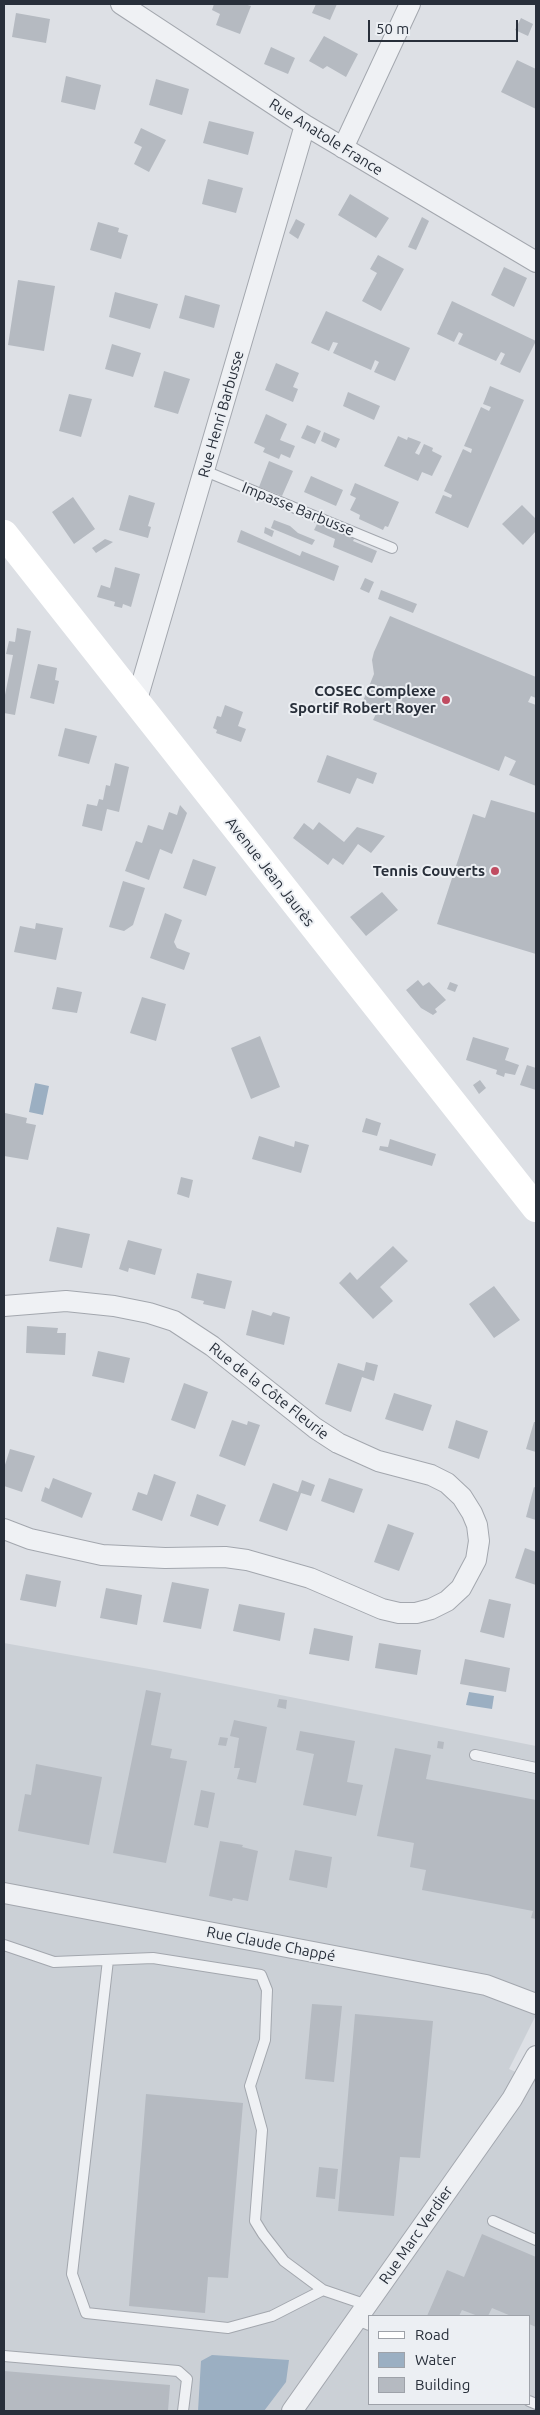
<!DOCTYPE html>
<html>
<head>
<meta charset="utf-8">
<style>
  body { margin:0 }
  #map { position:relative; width:540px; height:2415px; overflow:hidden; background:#dde0e5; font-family:Ubuntu,sans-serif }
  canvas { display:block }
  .frame { position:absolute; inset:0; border:5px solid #282f3a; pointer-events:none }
  .legend { position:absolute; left:368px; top:2315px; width:162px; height:90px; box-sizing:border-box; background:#eceff3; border:1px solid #9ea2a9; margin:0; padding:6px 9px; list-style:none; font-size:15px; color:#282f3a }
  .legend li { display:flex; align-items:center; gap:10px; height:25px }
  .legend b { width:25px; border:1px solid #9ea2a9 }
  .scale { position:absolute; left:368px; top:20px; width:150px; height:22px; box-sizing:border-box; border:2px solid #282f3a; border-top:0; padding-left:6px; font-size:15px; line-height:18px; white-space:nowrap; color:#282f3a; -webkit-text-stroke:4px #eceff3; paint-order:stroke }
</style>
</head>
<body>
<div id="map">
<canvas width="540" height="2415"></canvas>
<div class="frame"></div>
<ul class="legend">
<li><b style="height:6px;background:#fff"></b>Road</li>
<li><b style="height:14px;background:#9bafc2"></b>Water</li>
<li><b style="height:14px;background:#b5bac1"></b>Building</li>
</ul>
<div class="scale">50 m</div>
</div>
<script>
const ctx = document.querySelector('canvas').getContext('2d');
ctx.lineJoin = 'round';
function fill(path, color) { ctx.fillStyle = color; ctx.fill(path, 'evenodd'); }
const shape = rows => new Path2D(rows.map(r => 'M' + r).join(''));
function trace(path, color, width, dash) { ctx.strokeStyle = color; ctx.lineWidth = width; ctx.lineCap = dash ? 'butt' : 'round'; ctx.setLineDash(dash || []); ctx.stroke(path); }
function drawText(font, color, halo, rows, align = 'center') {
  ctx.font = font + ' Ubuntu,sans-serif'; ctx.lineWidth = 4; ctx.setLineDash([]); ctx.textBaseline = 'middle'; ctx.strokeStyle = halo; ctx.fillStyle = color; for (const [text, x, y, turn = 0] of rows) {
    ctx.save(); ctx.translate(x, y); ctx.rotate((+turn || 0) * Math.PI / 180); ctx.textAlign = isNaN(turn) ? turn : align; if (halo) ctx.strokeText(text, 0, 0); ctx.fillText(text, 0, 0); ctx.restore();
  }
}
const built = shape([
  [4,1643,155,1670,536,1746,536,2015,509,2069,536,2081,536,2411,4,2411],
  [369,2316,529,2316,529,2404,369,2404]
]);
const water = shape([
  [35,1083,49,1086,43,1115,29,1112],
  [469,1692,494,1696,492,1709,466,1705],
  [212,2355,289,2360,286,2382,264,2411,198,2411,201,2361]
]);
const building = shape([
  [214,4,244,4,251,6,240,34,216,25,220,14,212,10],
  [316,4,337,4,330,20,312,13],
  [16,13,50,19,46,43,12,37],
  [521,18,533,24,528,36,515,30],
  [324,36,358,54,346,77,327,66,323,69,309,61],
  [271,47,295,58,288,74,264,64],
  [517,60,536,69,536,109,501,92],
  [66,76,101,85,95,110,61,102],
  [156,79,189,89,182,115,149,105],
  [209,121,254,132,248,155,203,143],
  [141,128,166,140,149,172,134,164,142,147,134,143],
  [208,179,243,188,236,213,202,204],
  [350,194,389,218,376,238,338,215],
  [422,217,429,221,416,250,408,247],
  [296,219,305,224,298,239,289,233],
  [98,222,119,228,118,232,128,235,121,259,90,250],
  [378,255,404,269,381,311,362,301,377,273,370,269],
  [504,267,527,278,514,307,491,295],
  [18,280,55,286,44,351,8,345],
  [115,292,158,304,150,329,109,317],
  [185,295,220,305,214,328,179,318],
  [452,301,536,341,520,373,500,364,505,354,501,352,496,361,458,344,463,334,459,332,454,342,437,334],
  [326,311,410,348,395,381,374,372,379,362,375,360,371,370,333,353,338,343,333,342,329,351,311,343],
  [112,344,141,353,133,377,105,369],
  [276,363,299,373,293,387,298,389,293,402,265,390],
  [164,371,190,379,178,414,154,407],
  [490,386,524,400,468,528,435,513,443,495,451,498,452,495,444,491,463,449,471,453,472,449,464,446,481,407,489,411,491,407,483,404],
  [348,392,380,406,374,420,343,406],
  [69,394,92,399,81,437,59,431],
  [266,414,287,424,280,440,295,446,290,458,281,454,279,459,263,452,265,448,254,443],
  [307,425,321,431,315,444,301,438],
  [324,432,340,439,336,448,321,441],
  [398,436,407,440,408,437,421,442,415,453,419,455,424,444,433,448,432,451,442,456,432,476,422,472,418,481,384,466],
  [269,461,293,471,282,496,259,487],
  [311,476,343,490,336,506,304,492],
  [355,483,399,502,388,527,385,526,383,530,359,519,360,515,350,510,356,498,350,495],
  [129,495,155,503,148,526,151,527,148,538,119,530],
  [73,497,95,529,74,544,52,512],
  [522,505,536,519,536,531,523,545,502,524],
  [274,520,290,526,298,533,315,540,312,545,271,528],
  [318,522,355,537,353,541,377,551,372,563,333,547,335,539,314,530],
  [265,527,274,531,272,537,264,533],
  [241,530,300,556,302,551,339,566,334,581,237,542],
  [105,539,113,542,96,553,92,548],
  [115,567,140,574,131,607,123,604,122,608,114,606,115,602,97,597,101,585,110,588],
  [365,578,374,582,369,593,360,589],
  [381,590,417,604,413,613,378,599],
  [390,616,536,677,536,698,531,696,528,702,536,705,536,786,509,775,516,761,505,756,499,771,373,720,377,712,361,706,374,674,372,660,374,652],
  [17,628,31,631,15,715,4,713,4,700,13,655,6,654,9,641,15,642],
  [38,664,57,668,55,680,59,681,54,704,30,698],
  [225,705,243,712,238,726,246,729,241,742,216,733,217,730,213,728,217,716,221,717],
  [65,728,97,736,89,764,58,756],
  [327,755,377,773,373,784,357,778,350,794,317,782],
  [115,763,129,767,119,812,107,809,102,831,82,826,87,804,97,806,99,799,103,800,106,785,110,786],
  [491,800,536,813,536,954,437,924,473,814,485,818],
  [180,805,187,813,172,854,160,849,149,880,125,871,136,841,142,843,148,825,163,830,169,812,177,815],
  [319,822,344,842,357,827,385,836,371,853,358,844,343,865,333,858,328,865,293,838,304,823,313,830],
  [193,859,216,867,206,896,183,888],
  [123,881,145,888,133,925,124,931,109,927],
  [382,892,398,910,366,936,350,917],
  [165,913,182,920,174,942,177,948,190,953,184,970,150,958],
  [36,923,63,928,56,960,14,952,20,926,35,929],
  [418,980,423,986,429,982,446,1000,435,1009,437,1012,433,1015,421,1008,406,990],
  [450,982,458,985,455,992,447,989],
  [57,987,82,992,77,1013,52,1009],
  [142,997,166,1004,156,1041,130,1033],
  [260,1036,280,1087,251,1099,231,1048],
  [473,1037,509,1048,505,1060,519,1065,515,1075,505,1073,504,1077,496,1074,497,1070,466,1060],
  [527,1065,536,1068,536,1090,520,1085],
  [480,1080,486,1088,479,1094,473,1085],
  [5,1113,27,1118,26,1123,36,1125,28,1160,4,1156],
  [366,1118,381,1123,377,1136,362,1132],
  [259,1136,294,1147,295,1141,309,1145,301,1173,252,1159],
  [390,1139,436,1154,432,1166,379,1150,380,1146,388,1147],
  [181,1177,193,1180,189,1198,177,1194],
  [57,1227,90,1234,82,1268,49,1261],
  [128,1240,162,1249,155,1275,129,1268,128,1272,119,1269],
  [393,1246,408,1261,380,1287,393,1301,373,1319,339,1283,350,1272,357,1280],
  [197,1273,232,1281,225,1309,203,1304,204,1301,191,1298],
  [494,1286,520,1320,494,1338,469,1304],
  [252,1310,271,1316,273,1312,290,1317,284,1345,246,1335],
  [27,1326,58,1328,57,1333,66,1333,65,1355,26,1353],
  [98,1351,130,1358,124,1383,92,1376],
  [366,1362,378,1365,374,1381,362,1377,351,1412,325,1404,338,1363,364,1371],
  [184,1383,208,1392,195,1429,171,1420],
  [394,1393,432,1405,423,1431,385,1419],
  [232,1420,247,1425,248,1421,260,1425,245,1466,219,1456],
  [456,1420,488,1431,479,1459,448,1448],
  [534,1422,536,1422,536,1452,526,1449],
  [10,1449,35,1456,22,1492,4,1486,4,1468],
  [154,1474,176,1482,162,1521,132,1510,138,1492,147,1495],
  [53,1478,92,1493,82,1518,41,1501,45,1487,49,1489],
  [329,1478,363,1489,354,1513,321,1501],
  [302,1480,315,1485,311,1496,301,1493,287,1531,259,1521,273,1483,298,1492],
  [534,1487,536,1488,536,1520,526,1517],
  [197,1494,226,1505,218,1526,190,1516],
  [388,1524,414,1533,399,1571,374,1562],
  [525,1548,536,1552,536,1585,515,1578],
  [26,1574,61,1581,56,1607,20,1600],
  [172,1582,209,1589,201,1629,163,1622],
  [106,1588,142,1595,137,1625,100,1618],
  [489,1599,511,1604,504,1638,480,1632],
  [239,1604,285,1613,280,1641,233,1631],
  [314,1628,353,1636,349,1661,309,1654],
  [379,1643,421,1650,417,1675,375,1668],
  [465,1659,510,1668,506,1692,460,1684],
  [146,1690,161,1693,151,1745,172,1749,170,1758,187,1761,166,1863,113,1853],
  [279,1699,287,1700,286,1709,277,1707],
  [234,1720,267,1727,256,1783,237,1779,240,1768,234,1768,239,1738,230,1736],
  [300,1731,355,1741,347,1782,363,1785,356,1816,303,1805,314,1754,296,1750],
  [220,1737,228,1738,226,1746,218,1745],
  [438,1741,444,1742,443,1749,437,1748],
  [395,1748,431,1755,426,1779,536,1800,536,1919,531,1918,533,1911,422,1890,426,1870,410,1867,414,1843,377,1836],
  [36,1764,102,1777,89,1845,18,1831,25,1794,31,1795],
  [201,1790,215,1793,208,1828,194,1825],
  [220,1841,243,1845,242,1847,258,1851,248,1901,233,1898,232,1901,209,1896],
  [295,1850,332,1857,327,1888,289,1880],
  [312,2004,342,2006,334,2082,305,2079],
  [355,2014,433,2021,420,2158,400,2157,394,2216,338,2211],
  [146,2094,243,2103,228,2278,208,2277,205,2313,129,2306],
  [319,2167,338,2169,335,2199,316,2197],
  [482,2234,536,2257,536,2327,529,2324,529,2316,511,2316,492,2308,488,2316,478,2316,462,2310,459,2316,427,2316,447,2270,464,2277],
  [4,2371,170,2385,168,2411,4,2411]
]);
const service = shape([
  [205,471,392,548],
  [475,1755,536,1768],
  [4,1945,54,1962,153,1958,261,1975,267,1990,265,2040,250,2086,262,2130,255,2221,263,2234,284,2261,323,2290,367,2305],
  [108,1960,72,2274,86,2313,228,2328,272,2316,323,2290],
  [493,2221,536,2240],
  [357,2320,369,2325],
  [4,2356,178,2371,187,2379,183,2411],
  [529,2401,536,2404]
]);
const minor = shape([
  [121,4,305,125,536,262],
  [343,148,410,4],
  [136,703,305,125],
  [4,1306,66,1301,114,1306,149,1313,174,1321,212,1346,315,1428,338,1443,378,1461,431,1475,447,1483,462,1497,472,1513,477,1525,479,1541,476,1560,461,1588,447,1601,431,1609,416,1613,399,1613,382,1609,310,1578,247,1560,225,1557,165,1558,102,1555,30,1539,4,1529],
  [4,1893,486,1985,536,2004],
  [292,2411,512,2099,536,2056]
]);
const secondary = shape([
  [4,534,536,1208]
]);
const markers = [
  [446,700,5,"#c04c61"],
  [495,871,5,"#c04c61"]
];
const streetNames = [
  ["Rue Anatole France",326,137,32],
  ["Rue Henri Barbusse",221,414,-74],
  ["Impasse Barbusse",298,509,22],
  ["Avenue Jean Jaurès",270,872,52],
  ["Rue de la Côte Fleurie",269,1391,38],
  ["Rue Claude Chappé",271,1944,11],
  ["Rue Marc Verdier",416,2235,-55]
];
const poiNames = [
  ["COSEC Complexe",436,691],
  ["Sportif Robert Royer",436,708],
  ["Tennis Couverts",485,871]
];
fill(built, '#cbd0d6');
fill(water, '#9bafc2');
fill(building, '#b5bac1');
trace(service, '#a3a7ae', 12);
trace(minor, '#a3a7ae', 22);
trace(service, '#eff1f4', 10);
trace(minor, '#eff1f4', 20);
trace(secondary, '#fff', 28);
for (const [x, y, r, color] of markers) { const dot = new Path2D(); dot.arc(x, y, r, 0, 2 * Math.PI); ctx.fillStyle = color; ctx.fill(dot); trace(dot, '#eceff3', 2); }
drawText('15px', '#282f3a', '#eceff3', streetNames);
drawText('bold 15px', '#282f3a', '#eceff3', poiNames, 'right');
</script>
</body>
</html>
